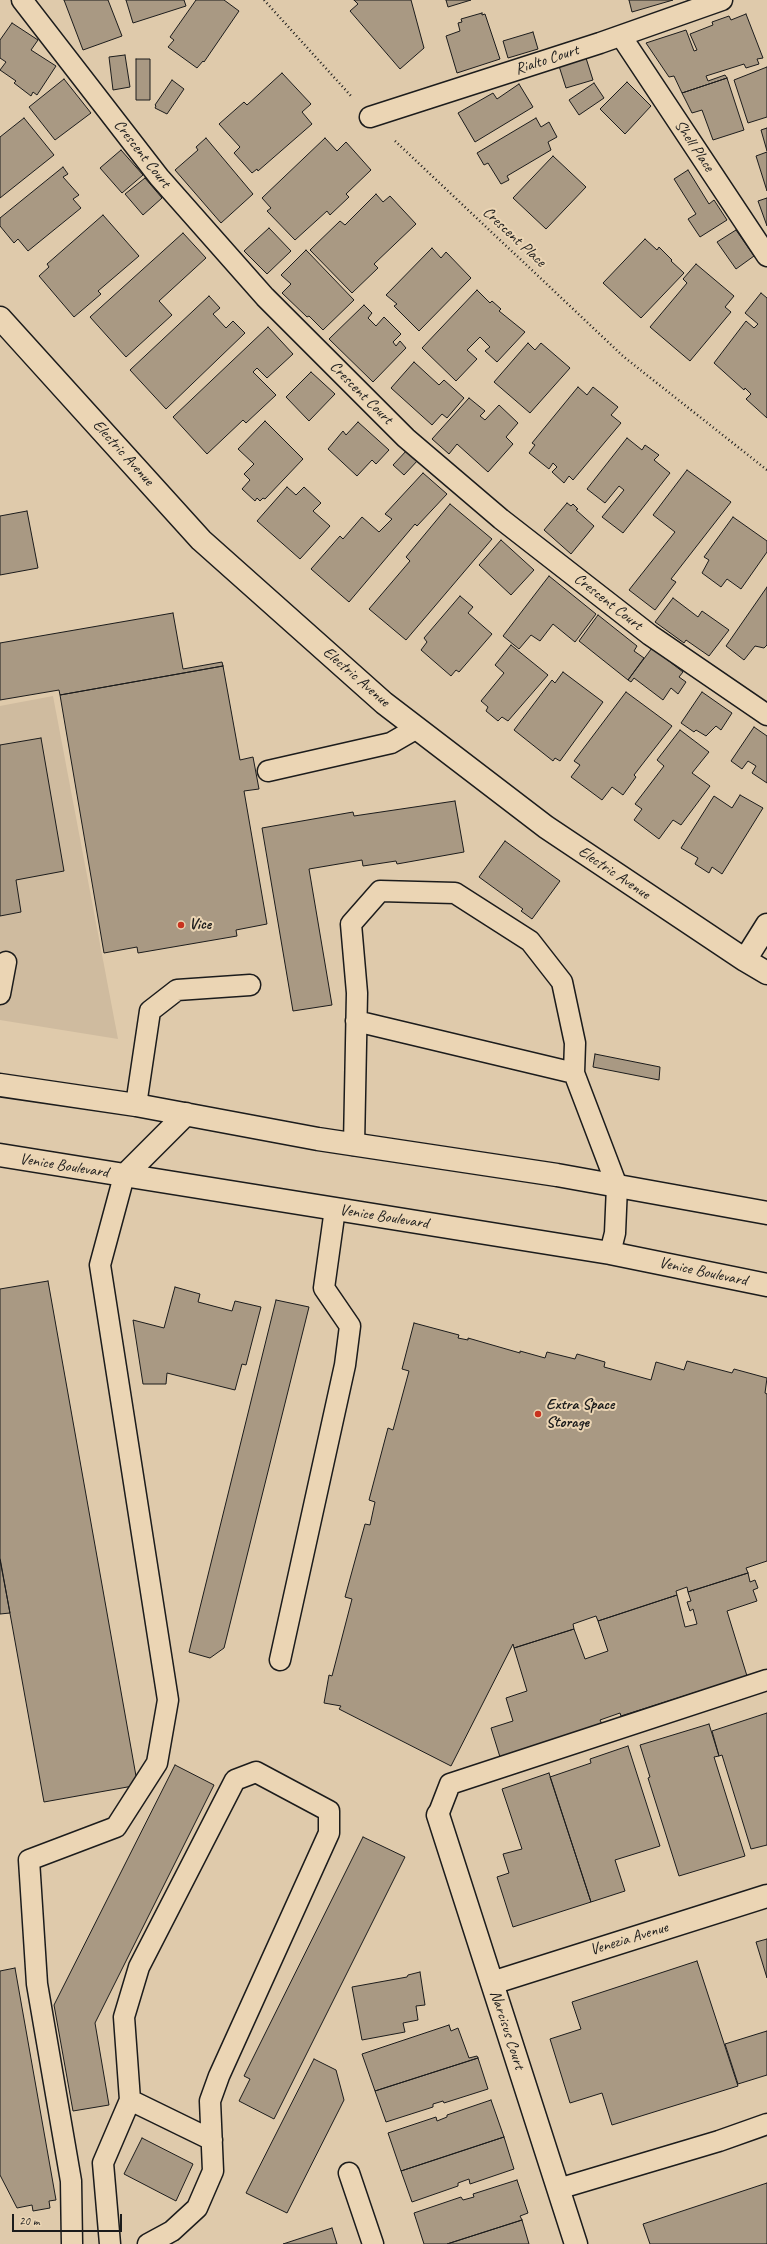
<!DOCTYPE html>
<html>
<head>
<meta charset="utf-8">
<style>
  body { margin:0 }
  #map { position:relative; width:767px; height:2244px; overflow:hidden; background:#dfcaab; font-family:Caveat,sans-serif }
  canvas { display:block }
  .scale { position:absolute; left:12px; top:2214px; width:110px; height:18px; box-sizing:border-box; border:2px solid #1c1c1c; border-top:0; padding-left:5px; font-size:12px; line-height:14px; white-space:nowrap; color:#1c1c1c; -webkit-text-stroke:3px #ebd5b4; paint-order:stroke }
</style>
</head>
<body>
<div id="map">
<canvas width="767" height="2244"></canvas>
<div class="scale">20 m</div>
</div>
<script>
const ctx = document.querySelector('canvas').getContext('2d');
ctx.lineJoin = 'round';
function fill(path, color) { ctx.fillStyle = color; ctx.fill(path, 'evenodd'); }
const shape = rows => new Path2D(rows.map(r => 'M' + r).join(''));
function trace(path, color, width, dash) { ctx.strokeStyle = color; ctx.lineWidth = width; ctx.lineCap = dash ? 'butt' : 'round'; ctx.setLineDash(dash || []); ctx.stroke(path); }
function drawText(font, color, halo, rows, align = 'center') {
  ctx.font = font + ' Caveat,sans-serif'; ctx.lineWidth = 4; ctx.setLineDash([]); ctx.textBaseline = 'middle'; ctx.strokeStyle = halo; ctx.fillStyle = color; for (const [text, x, y, turn = 0] of rows) {
    ctx.save(); ctx.translate(x, y); ctx.rotate((+turn || 0) * Math.PI / 180); ctx.textAlign = isNaN(turn) ? turn : align; if (halo) ctx.strokeText(text, 0, 0); ctx.fillText(text, 0, 0); ctx.restore();
  }
}
const built = shape([
  [53,696,118,1039,0,1020,0,706]
]);
const building = shape([
  [64,0,108,0,122,36,83,50,64,0],
  [126,0,184,0,186,6,133,23,126,0],
  [196,0,224,0,239,11,204,62,203,61,197,68,168,47,174,40,170,37,196,0],
  [354,0,411,0,424,48,400,69,350,11,358,4,354,0],
  [446,0,471,0,448,7,446,0],
  [629,0,673,0,632,12,629,0],
  [482,13,482,15,485,14,500,59,457,73,446,36,460,31,458,23,462,22,461,19,482,13],
  [746,14,763,58,757,59,759,64,746,68,744,64,706,76,708,81,725,75,727,78,682,93,674,76,669,77,646,43,686,30,694,51,697,50,690,34,713,25,712,22,729,16,731,20,746,14],
  [12,23,38,40,31,50,56,66,37,95,33,92,31,96,14,83,16,81,0,70,6,62,0,58,0,40,12,23],
  [533,32,538,49,508,58,503,41,533,32],
  [125,55,130,87,113,90,109,57,125,55],
  [586,58,593,80,566,88,559,66,586,58],
  [136,59,150,59,150,100,136,100,136,59],
  [767,67,767,117,748,123,734,80,767,67],
  [282,73,311,104,302,112,312,124,258,171,257,169,252,173,234,153,240,147,219,124,244,102,247,105,282,73],
  [727,78,744,130,713,140,702,110,692,113,682,93,727,78],
  [64,79,91,113,55,140,29,107,64,79],
  [172,80,184,89,167,114,155,108,156,106,155,105,172,80],
  [627,82,651,106,625,134,600,109,627,82],
  [594,83,604,98,579,115,569,100,594,83],
  [519,84,533,107,475,142,458,113,493,93,497,99,519,84],
  [24,118,54,155,0,198,0,137,24,118],
  [536,118,541,127,549,122,557,137,548,142,551,150,507,176,509,180,501,184,488,163,484,165,477,153,536,118],
  [767,128,767,151,761,130,767,128],
  [206,138,253,194,221,223,175,170,198,150,196,147,206,138],
  [325,138,337,151,346,142,371,170,346,194,349,197,330,215,327,211,295,240,267,211,271,208,262,198,325,138],
  [121,150,143,175,122,193,100,168,121,150],
  [767,152,767,191,756,156,767,152],
  [553,156,586,187,546,229,513,198,553,156],
  [63,167,68,174,63,177,79,195,73,199,81,208,28,251,18,239,14,243,0,226,0,218,63,167],
  [688,170,709,204,714,200,727,220,700,237,688,219,696,214,674,179,688,170],
  [145,178,162,198,143,215,125,194,145,178],
  [376,194,383,202,390,196,416,224,374,264,378,268,352,293,310,250,340,221,345,225,376,194],
  [767,198,767,226,758,201,767,198],
  [103,215,139,256,98,291,101,294,74,317,39,276,49,267,47,264,103,215],
  [269,228,291,251,267,274,244,251,269,228],
  [736,230,754,256,736,269,717,242,736,230],
  [183,233,206,258,159,301,172,315,126,357,90,317,183,233],
  [645,239,657,250,659,247,672,260,671,261,684,273,641,318,603,283,645,239],
  [432,248,441,258,446,252,471,278,419,331,394,306,397,304,386,295,432,248],
  [306,250,354,300,323,330,309,316,307,317,282,293,291,284,281,275,306,250],
  [696,264,734,296,725,307,731,312,690,361,650,327,687,283,683,279,696,264],
  [477,290,490,303,492,301,501,309,499,311,525,332,497,362,485,351,490,347,480,337,467,350,477,359,456,381,422,348,477,290],
  [761,293,767,298,767,418,746,399,751,394,745,388,744,390,714,363,746,321,754,328,758,324,745,313,761,293],
  [209,296,220,308,213,314,226,328,233,321,245,333,166,409,130,370,209,296],
  [364,305,372,313,368,318,376,326,384,317,401,334,393,342,396,346,400,341,406,348,373,382,329,339,364,305],
  [268,327,293,354,267,378,257,368,253,372,276,395,246,423,243,420,207,454,173,417,268,327],
  [528,343,535,350,541,343,570,368,530,413,494,382,528,343],
  [414,362,439,385,444,380,464,398,447,418,442,414,432,425,391,388,414,362],
  [311,372,335,394,309,421,286,397,311,372],
  [578,387,587,395,593,387,618,407,611,415,621,423,573,480,569,476,564,483,552,472,557,467,553,463,549,469,529,453,535,445,532,443,578,387],
  [469,398,485,411,480,416,485,420,499,405,518,423,506,437,513,444,488,472,457,444,449,454,432,439,469,398],
  [265,421,303,459,265,499,263,498,260,501,257,498,255,501,242,489,250,480,244,474,254,464,238,449,265,421],
  [358,422,389,450,376,464,372,460,357,476,328,449,343,431,346,435,358,422],
  [627,438,642,450,645,445,659,455,654,460,670,473,623,533,602,517,624,490,619,486,605,503,587,489,627,438],
  [408,449,419,459,404,475,393,465,408,449],
  [687,470,731,502,671,579,676,582,655,610,629,590,675,532,653,515,687,470],
  [423,473,447,494,417,526,415,524,349,602,311,569,340,536,343,539,362,517,379,532,392,519,385,514,423,473],
  [287,487,296,495,304,487,321,503,313,511,330,526,300,559,257,521,287,487],
  [567,503,571,506,573,504,578,509,576,510,594,526,571,554,544,530,567,503],
  [450,504,492,539,406,640,369,609,410,561,406,557,450,504],
  [27,511,38,568,0,575,0,516,27,511],
  [733,517,767,541,767,552,741,589,727,579,721,587,702,573,709,560,704,557,733,517],
  [501,540,534,570,511,595,479,565,501,540],
  [549,576,596,614,575,642,553,624,540,641,531,635,519,649,503,636,549,576],
  [767,587,767,645,764,648,755,646,744,660,726,646,767,587],
  [460,596,473,607,468,613,492,634,459,672,456,670,451,676,421,650,427,642,424,638,460,596],
  [673,598,698,617,702,611,729,630,709,656,686,640,684,643,655,622,673,598],
  [173,613,183,669,222,662,223,666,60,695,59,690,0,700,0,643,173,613],
  [598,615,637,646,634,651,644,658,628,680,579,641,598,615],
  [511,645,548,675,508,721,502,717,498,721,486,711,488,707,481,701,504,673,495,665,511,645],
  [652,648,683,672,679,677,686,682,678,694,671,688,663,700,634,678,631,682,628,680,652,648],
  [223,666,240,760,253,757,259,789,244,791,267,924,236,930,237,936,138,953,137,947,104,953,60,695,223,666],
  [563,672,603,702,560,761,555,758,553,761,514,730,552,680,555,683,563,672],
  [626,692,672,726,634,775,636,777,623,795,612,787,602,800,571,777,580,765,574,761,626,692],
  [702,692,732,713,721,730,716,726,706,736,696,730,694,732,681,723,702,692],
  [754,727,767,736,767,783,752,773,756,766,748,761,742,769,731,761,754,727],
  [680,730,709,752,692,773,710,786,681,825,673,820,659,839,634,820,642,809,635,804,664,766,657,760,680,730],
  [41,738,64,871,16,880,21,912,0,916,0,745,41,738],
  [740,795,763,808,722,874,712,867,709,873,695,864,698,858,681,848,714,796,732,808,740,795],
  [455,801,464,852,397,864,396,861,363,866,362,860,309,869,332,1005,293,1011,262,828,353,812,354,816,455,801],
  [505,841,560,881,532,919,521,911,523,909,479,877,505,841],
  [595,1054,660,1067,659,1080,593,1067,595,1054],
  [48,1281,136,1776,133,1786,44,1802,0,1558,0,1289,48,1281],
  [175,1287,200,1294,198,1302,232,1311,235,1301,261,1307,246,1365,242,1364,235,1390,167,1373,166,1384,143,1384,133,1320,164,1328,175,1287],
  [276,1300,309,1307,224,1648,210,1658,189,1652,276,1300],
  [414,1323,459,1335,458,1338,468,1340,468,1338,520,1353,520,1351,545,1358,547,1352,575,1359,577,1354,605,1362,604,1367,651,1380,656,1362,684,1370,687,1361,732,1373,734,1369,767,1378,765,1393,767,1394,767,1561,746,1568,748,1573,688,1592,687,1587,676,1591,677,1595,598,1621,596,1616,573,1624,574,1629,514,1648,513,1644,451,1766,339,1709,341,1706,324,1703,329,1675,332,1676,352,1599,345,1597,365,1524,370,1525,375,1502,369,1500,388,1428,393,1430,409,1371,402,1369,414,1323],
  [0,1560,10,1613,0,1614,0,1560],
  [748,1573,750,1582,755,1580,758,1588,753,1590,757,1601,727,1611,747,1676,621,1716,620,1713,600,1720,602,1724,500,1757,491,1728,513,1721,506,1698,527,1691,514,1648,574,1629,585,1659,608,1651,598,1621,677,1595,685,1627,697,1624,693,1609,690,1611,687,1602,691,1601,688,1592,748,1573],
  [767,1713,767,1845,751,1849,722,1755,719,1756,712,1731,767,1713],
  [709,1724,719,1756,714,1757,745,1856,679,1876,648,1778,650,1777,640,1745,709,1724],
  [628,1746,660,1846,615,1860,625,1891,591,1902,550,1777,591,1763,590,1759,628,1746],
  [175,1765,214,1785,95,2023,109,2105,73,2111,54,2005,175,1765],
  [549,1773,591,1902,513,1927,497,1877,509,1873,503,1854,522,1849,502,1789,549,1773],
  [363,1837,405,1857,274,2119,239,2101,250,2079,244,2076,363,1837],
  [767,1939,767,1978,756,1942,767,1939],
  [697,1961,738,2086,612,2125,602,2093,570,2103,550,2039,581,2029,572,2002,697,1961],
  [15,1968,56,2200,49,2201,50,2208,33,2211,32,2205,17,2208,0,2175,0,1971,15,1968],
  [420,1972,425,2005,416,2006,418,2020,403,2023,405,2032,362,2040,352,1987,407,1977,408,1975,420,1972],
  [449,2025,451,2031,458,2028,469,2058,477,2056,478,2058,375,2091,362,2054,449,2025],
  [767,2031,767,2075,738,2084,725,2044,767,2031],
  [478,2058,488,2089,444,2103,443,2101,433,2104,433,2107,386,2122,375,2091,478,2058],
  [314,2059,336,2070,344,2100,287,2213,246,2193,314,2059],
  [491,2100,504,2137,401,2171,388,2133,436,2117,437,2121,447,2117,447,2115,491,2100],
  [504,2137,514,2169,470,2184,469,2179,458,2183,458,2186,412,2202,401,2171,504,2137],
  [142,2138,193,2164,176,2201,124,2174,142,2138],
  [517,2180,528,2213,520,2216,522,2220,447,2244,424,2244,414,2213,461,2197,463,2200,474,2197,473,2194,517,2180],
  [767,2183,767,2244,650,2244,643,2224,767,2183],
  [522,2220,529,2244,447,2244,522,2220],
  [332,2228,337,2244,283,2244,332,2228]
]);
const path = shape([
  [264,0,351,96],
  [395,141,624,357,767,470]
]);
const service = shape([
  [22,0,159,177,265,297,406,438,501,519,650,635,767,715],
  [621,36,767,256],
  [370,117,600,43,722,0],
  [268,771,391,743,417,728],
  [0,994,6,962],
  [356,1021,574,1073],
  [136,1105,150,1011,177,990,250,985],
  [354,1145,357,993,351,924,380,891,455,893,530,941,562,982,575,1043,574,1073,617,1186,615,1233,610,1253],
  [280,1660,345,1365,350,1326,324,1288,335,1209],
  [438,1815,450,1784,767,1680],
  [130,2100,212,2140],
  [349,2173,373,2244],
  [558,2189,719,2141,767,2124],
  [72,2244,71,2181,37,1984,29,1860,116,1827,157,1763,168,1700,100,1265,124,1176],
  [110,2244,103,2163,130,2100,124,2017,139,1967,235,1780,256,1772,329,1811,329,1833,219,2076,210,2101,213,2171,197,2208,172,2231,148,2244]
]);
const minor = shape([
  [0,318,201,540,384,703,546,827,745,960,767,973],
  [745,960,767,925],
  [438,1815,576,2244],
  [492,1983,767,1896]
]);
const secondary = shape([
  [0,1085,136,1105,318,1139,557,1175,767,1213],
  [0,1155,610,1253,767,1285],
  [124,1176,186,1114]
]);
const markers = [
  [181,925,4,"#c8321e"],
  [538,1414,4,"#c8321e"]
];
const streetNames = [
  ["Rialto Court",547,60,-18],
  ["Shell Place",694,146,56],
  ["Crescent Court",142,154,52],
  ["Crescent Place",514,237,43],
  ["Crescent Court",361,393,45],
  ["Electric Avenue",123,453,48],
  ["Crescent Court",608,602,38],
  ["Electric Avenue",356,677,41],
  ["Electric Avenue",614,873,34],
  ["Venice Boulevard",64,1166,9],
  ["Venice Boulevard",384,1217,9],
  ["Venice Boulevard",703,1272,12],
  ["Venezia Avenue",629,1939,-17],
  ["Narcisus Court",507,2030,72]
];
const poiNames = [
  ["Vice",189,925],
  ["Extra Space",546,1405],
  ["Storage",546,1423]
];
fill(built, '#cfbb9f');
fill(building, '#a99983');
trace(building, '#1c1c1c', 1);
trace(service, '#1c1c1c', 23);
trace(minor, '#1c1c1c', 25);
trace(secondary, '#1c1c1c', 25);
trace(path, '#1c1c1c', 2.5, [1, 3]);
trace(service, '#ebd5b4', 20);
trace(minor, '#ebd5b4', 22);
trace(secondary, '#ebd5b4', 22);
for (const [x, y, r, color] of markers) { const dot = new Path2D(); dot.arc(x, y, r, 0, 2 * Math.PI); ctx.fillStyle = color; ctx.fill(dot); trace(dot, '#ebd5b4', 1.5); }
drawText('16px', '#1c1c1c', '#ebd5b4', streetNames);
drawText('bold 16px', '#1c1c1c', '#ebd5b4', poiNames, 'left');
</script>
</body>
</html>
